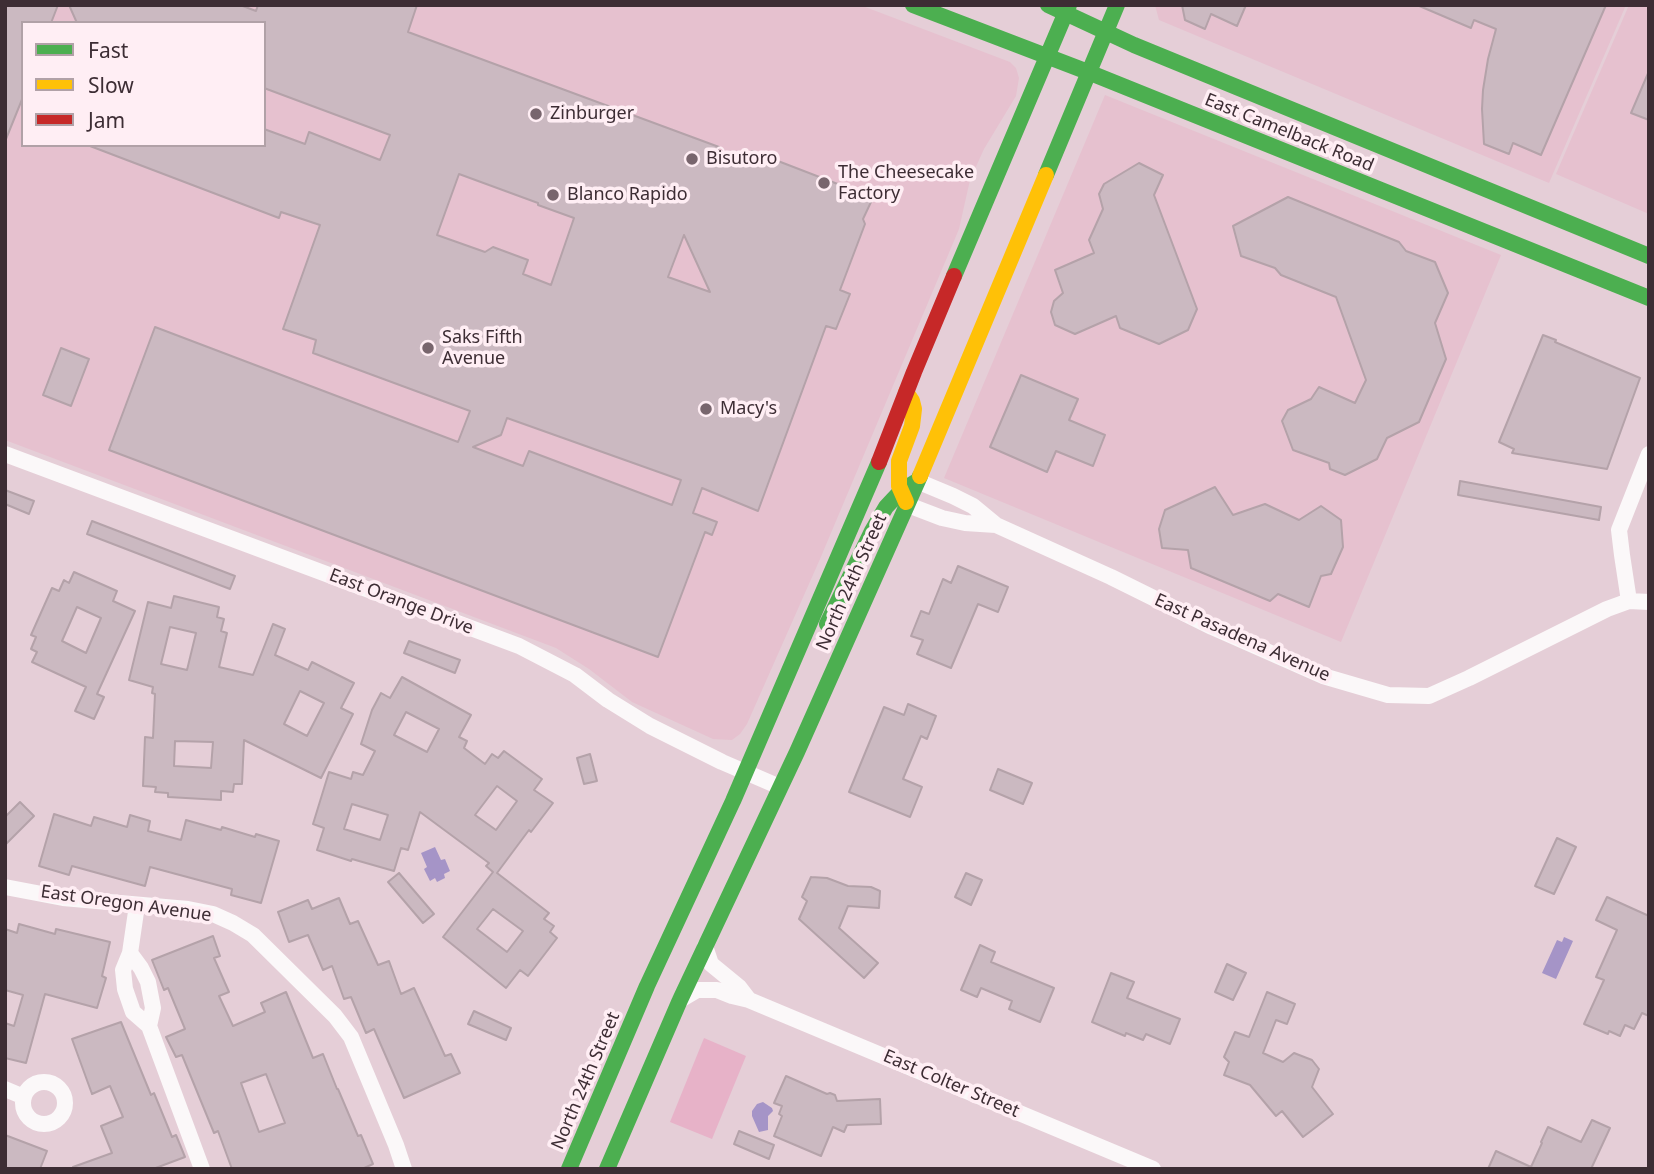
<!DOCTYPE html>
<html>
<head>
<meta charset="utf-8">
<style>
  body { margin:0 }
  #map { position:relative; width:1654px; height:1174px; overflow:hidden; background:#e5ced7; font-family:"Noto Sans",sans-serif }
  canvas { display:block }
  .frame { position:absolute; inset:0; border:7px solid #3d2d34; pointer-events:none }
  .legend { position:absolute; left:21px; top:21px; width:245px; height:126px; box-sizing:border-box; background:#ffeef4; border:2px solid #b1a1a7; margin:0; padding:9px 12px; list-style:none; font-size:21px; color:#3d2d34 }
  .legend li { display:flex; align-items:center; gap:14px; height:35px }
  .legend b { width:35px; border:2px solid #b1a1a7 }
</style>
</head>
<body>
<div id="map">
<canvas width="1654" height="1174"></canvas>
<div class="frame"></div>
<ul class="legend">
<li><b style="height:9px;background:#4caf50"></b>Fast</li>
<li><b style="height:9px;background:#ffc107"></b>Slow</li>
<li><b style="height:9px;background:#c62828"></b>Jam</li>
</ul>
</div>
<script>
const ctx = document.querySelector('canvas').getContext('2d');
ctx.lineJoin = 'round';
function fill(path, color) { ctx.fillStyle = color; ctx.fill(path, 'evenodd'); }
const shape = rows => new Path2D(rows.map(r => 'M' + r).join(''));
function trace(path, color, width, dash) { ctx.strokeStyle = color; ctx.lineWidth = width; ctx.lineCap = dash ? 'butt' : 'round'; ctx.setLineDash(dash || []); ctx.stroke(path); }
function drawText(font, color, halo, rows, align = 'center') {
  ctx.font = font + ' "Noto Sans",sans-serif'; ctx.lineWidth = 7; ctx.setLineDash([]); ctx.textBaseline = 'middle'; ctx.strokeStyle = halo; ctx.fillStyle = color; for (const [text, x, y, turn = 0] of rows) {
    ctx.save(); ctx.translate(x, y); ctx.rotate((+turn || 0) * Math.PI / 180); ctx.textAlign = isNaN(turn) ? turn : align; if (halo) ctx.strokeText(text, 0, 0); ctx.fillText(text, 0, 0); ctx.restore();
  }
}
const built = shape([
  [5,5,860,5,1010,62,1016,68,1019,78,1016,96,984,149,970,180,959,229,820,559,747,724,740,734,732,740,713,739,632,702,589,669,556,648,5,440],
  [23,23,264,23,264,145,23,145],
  [1155,5,1626,5,1549,183,1159,20],
  [1629,5,1649,5,1649,214,1556,174],
  [1105,95,1501,255,1341,642,944,478]
]);
const green = shape([
  [704,1038,746,1056,712,1139,670,1122]
]);
const water = shape([
  [435,847,441,860,445,859,450,871,444,874,445,878,437,882,435,878,430,881,424,869,427,867,421,853],
  [1564,937,1573,941,1556,979,1542,973,1557,940,1562,942],
  [763,1102,772,1108,773,1111,768,1116,768,1130,759,1132,752,1116,752,1111,757,1104]
]);
const building = shape([
  [5,5,58,5,51,23,23,23,23,97,6,139,5,5],
  [69,5,240,5,256,11,258,5,417,5,408,32,719,147,712,164,744,153,751,154,752,151,848,188,851,193,866,194,871,202,863,219,865,224,840,290,850,294,836,329,826,326,758,511,702,488,693,513,717,522,712,535,705,532,658,657,109,450,155,327,458,442,470,411,313,353,316,340,283,329,320,225,281,212,279,218,90,146,264,145,264,129,305,144,309,132,380,160,390,135,264,88,264,23,77,23,69,5],
  [459,174,538,203,538,205,574,218,551,285,523,274,528,260,493,247,485,252,437,235,459,174],
  [684,235,710,292,668,277,684,235],
  [507,418,681,480,672,505,529,451,523,466,473,447,501,435,507,418],
  [1182,5,1246,5,1237,26,1211,14,1205,29,1185,20,1182,5],
  [1417,5,1606,5,1541,155,1513,143,1509,154,1484,144,1482,109,1483,90,1488,59,1496,29,1474,20,1471,28,1417,5],
  [1649,71,1649,120,1631,113,1649,71],
  [1139,163,1163,175,1154,195,1197,309,1188,330,1159,344,1120,328,1116,316,1075,334,1055,325,1051,312,1054,301,1063,293,1055,270,1094,253,1089,240,1103,209,1099,194,1104,184,1139,163],
  [1288,197,1399,242,1406,251,1435,262,1448,293,1435,323,1446,359,1419,422,1387,438,1377,459,1345,475,1330,469,1329,463,1293,450,1282,421,1288,410,1311,399,1319,387,1355,403,1366,380,1336,297,1281,275,1275,268,1241,256,1233,226,1288,197],
  [1543,335,1556,340,1555,342,1640,378,1607,469,1512,453,1514,449,1499,442,1543,335],
  [61,348,89,359,71,406,43,395,61,348],
  [1021,375,1078,399,1069,420,1105,435,1093,466,1056,451,1047,472,990,447,1021,375],
  [1460,481,1601,507,1599,520,1458,495,1460,481],
  [1215,487,1233,515,1265,504,1299,520,1321,506,1341,520,1343,547,1331,574,1321,576,1309,607,1278,594,1270,601,1191,568,1188,550,1162,548,1159,529,1165,510,1215,487],
  [5,490,34,501,29,514,5,504,5,490],
  [92,521,235,576,230,589,87,534,92,521],
  [958,566,1008,587,998,612,978,604,951,668,917,654,923,640,911,636,921,611,929,614,943,579,951,583,958,566],
  [74,572,117,591,113,601,135,611,97,694,104,697,94,719,75,711,86,687,32,662,37,652,31,649,36,637,31,635,52,588,59,591,64,580,69,583,74,572],
  [77,607,101,618,86,653,62,641,77,607],
  [174,596,219,607,217,617,224,619,221,631,227,633,219,667,253,675,273,624,285,629,275,655,308,670,312,662,354,683,341,708,353,714,321,778,244,740,242,784,234,784,233,792,221,791,221,800,168,797,168,793,155,792,156,787,143,786,145,737,153,738,155,694,152,693,153,687,129,680,148,602,171,608,174,596],
  [170,627,196,633,187,670,161,664,170,627],
  [300,691,324,703,307,736,284,724,300,691],
  [175,741,213,742,211,768,174,766,175,741],
  [409,641,460,660,455,673,404,653,409,641],
  [402,677,471,715,459,737,467,741,464,748,485,764,492,754,498,758,504,751,542,779,534,790,553,803,531,832,529,830,497,873,549,913,544,919,554,926,550,932,557,938,528,976,520,970,506,988,443,937,493,872,486,866,489,863,420,812,408,850,401,848,394,871,352,859,351,861,317,850,324,828,313,824,329,772,351,779,353,772,363,775,375,751,361,744,372,710,381,693,390,698,402,677],
  [406,712,439,729,427,752,394,735,406,712],
  [497,786,517,801,496,830,475,815,497,786],
  [352,804,388,815,380,840,344,829,352,804],
  [493,909,523,931,507,952,477,929,493,909],
  [908,704,936,716,927,739,921,736,903,779,922,787,910,817,849,792,884,707,904,715,908,704],
  [590,754,597,781,584,784,577,758,590,754],
  [998,769,1032,783,1023,804,990,790,998,769],
  [20,802,34,816,5,845,5,817,20,802],
  [54,814,91,826,94,817,127,827,130,815,150,821,148,831,181,840,186,820,221,830,222,827,255,837,256,834,279,841,261,903,231,895,232,889,150,867,145,886,72,866,69,875,39,866,54,814],
  [1557,838,1576,847,1554,894,1535,886,1557,838],
  [399,873,434,914,423,923,388,882,399,873],
  [966,873,982,880,971,905,955,897,966,873],
  [811,877,827,878,848,886,871,887,880,891,879,908,848,906,839,928,878,963,864,978,799,919,807,901,802,897,811,877],
  [1607,897,1649,916,1649,1016,1642,1013,1634,1029,1625,1025,1620,1036,1609,1031,1608,1034,1584,1024,1604,980,1596,977,1617,930,1596,920,1607,897],
  [339,898,350,924,358,921,378,965,389,961,401,994,414,988,445,1056,451,1054,460,1073,404,1098,374,1029,366,1033,351,997,344,999,332,966,323,970,308,935,289,942,278,912,308,900,312,909,339,898],
  [19,924,55,934,56,929,110,942,102,976,106,978,97,1008,45,994,26,1063,5,1058,5,1023,14,1026,23,995,5,990,5,929,17,933,19,924],
  [213,936,220,956,214,958,229,992,219,996,233,1026,265,1012,261,1003,286,992,313,1058,323,1054,337,1089,338,1089,358,1136,361,1135,373,1164,362,1169,232,1169,218,1131,214,1133,182,1055,176,1057,166,1037,185,1029,168,988,164,990,152,960,213,936],
  [266,1074,285,1123,259,1132,241,1083,266,1074],
  [980,945,995,952,991,962,1054,988,1040,1022,1009,1009,1012,1001,981,988,977,997,961,990,980,945],
  [1227,964,1246,973,1233,1000,1215,992,1227,964],
  [1111,973,1134,982,1127,998,1180,1019,1170,1044,1146,1034,1143,1040,1126,1033,1125,1036,1092,1022,1111,973],
  [1267,992,1295,1004,1287,1024,1276,1020,1263,1053,1283,1062,1294,1053,1312,1060,1319,1069,1312,1087,1333,1114,1303,1137,1282,1111,1276,1116,1250,1085,1224,1075,1229,1062,1224,1057,1235,1032,1249,1037,1267,992],
  [474,1011,511,1028,506,1040,468,1024,474,1011],
  [121,1022,151,1095,154,1093,172,1137,176,1135,185,1157,153,1169,73,1169,73,1167,112,1153,101,1126,123,1117,110,1086,92,1094,72,1039,121,1022],
  [786,1076,827,1094,830,1093,835,1095,837,1101,880,1099,881,1124,847,1125,844,1132,833,1127,821,1156,774,1136,782,1116,779,1114,782,1106,774,1103,786,1076],
  [1592,1120,1610,1128,1591,1169,1488,1169,1496,1151,1531,1167,1542,1143,1541,1142,1548,1127,1581,1142,1592,1120],
  [739,1131,774,1145,769,1159,734,1144,739,1131],
  [5,1135,47,1151,40,1169,5,1169,5,1135]
]);
const street = shape([
  [5,454,519,646,575,675,608,700,650,726,722,762,780,787],
  [917,481,953,496,973,506,996,525,1111,577,1212,627,1323,676,1388,695,1429,696,1469,678,1607,609,1629,601,1649,602],
  [908,505,942,518,965,523,996,525],
  [1629,601,1622,555,1619,530,1649,454],
  [5,887,63,898,188,909,213,914,233,923,253,935,335,1016,351,1037,396,1145,404,1169],
  [137,905,130,953,123,970,125,989,133,1012,149,1026,202,1169],
  [705,946,711,964,739,987,749,1000],
  [130,953,141,968,148,982,153,1008,149,1026],
  [680,1000,697,990,717,990,732,996,749,1000,1153,1169],
  '23 1103a21 21 0 1 1 42 0a21 21 0 1 1-42 0Z',
  [5,1089,24,1097]
]);
const fast = shape([
  [913,5,1088,72,1649,298],
  [1048,5,1134,45,1649,256],
  [1046,175,1117,5],
  [954,276,1069,5],
  [827,624,872,531,886,507,901,491,917,481],
  [569,1169,647,986,733,801,879,462],
  [607,1169,680,1000,797,752,920,476]
]);
const slow = shape([
  [906,392,912,401,914,409,912,426,899,461,899,486,906,502],
  [920,476,1046,175]
]);
const jam = shape([
  [879,462,914,372,954,276]
]);
const markers = [
  [536,114,7,"#78656d"],
  [692,159,7,"#78656d"],
  [824,183,7,"#78656d"],
  [553,195,7,"#78656d"],
  [428,348,7,"#78656d"],
  [706,409,7,"#78656d"]
];
const poiNames = [
  ["Zinburger",550,114],
  ["Bisutoro",706,159],
  ["The Cheesecake",838,173],
  ["Factory",838,194],
  ["Blanco Rapido",567,195],
  ["Saks Fifth",442,338],
  ["Avenue",442,359],
  ["Macy's",720,409]
];
const streetNames = [
  ["East Camelback Road",1289,133,22],
  ["North 24th Street",852,582,-66],
  ["East Orange Drive",401,602,21],
  ["East Pasadena Avenue",1242,638,24],
  ["East Oregon Avenue",126,904,8],
  ["North 24th Street",586,1081,-67],
  ["East Colter Street",951,1084,23]
];
fill(built, '#e6c1cf');
fill(green, '#e7b2c8');
fill(water, '#a594c7');
fill(building, '#cbb9c1');
trace(building, '#b4a2a9', 2);
trace(street, '#fbf8f9', 16);
trace(fast, '#4caf50', 16);
trace(slow, '#ffc107', 16);
trace(jam, '#c62828', 16);
for (const [x, y, r, color] of markers) { const dot = new Path2D(); dot.arc(x, y, r, 0, 2 * Math.PI); ctx.fillStyle = color; ctx.fill(dot); trace(dot, '#ffeef4', 2.5); }
drawText('18px', '#3d2d34', '#ffeef4', poiNames, 'left');
drawText('18px', '#3d2d34', '#ffeef4', streetNames);
</script>
</body>
</html>
